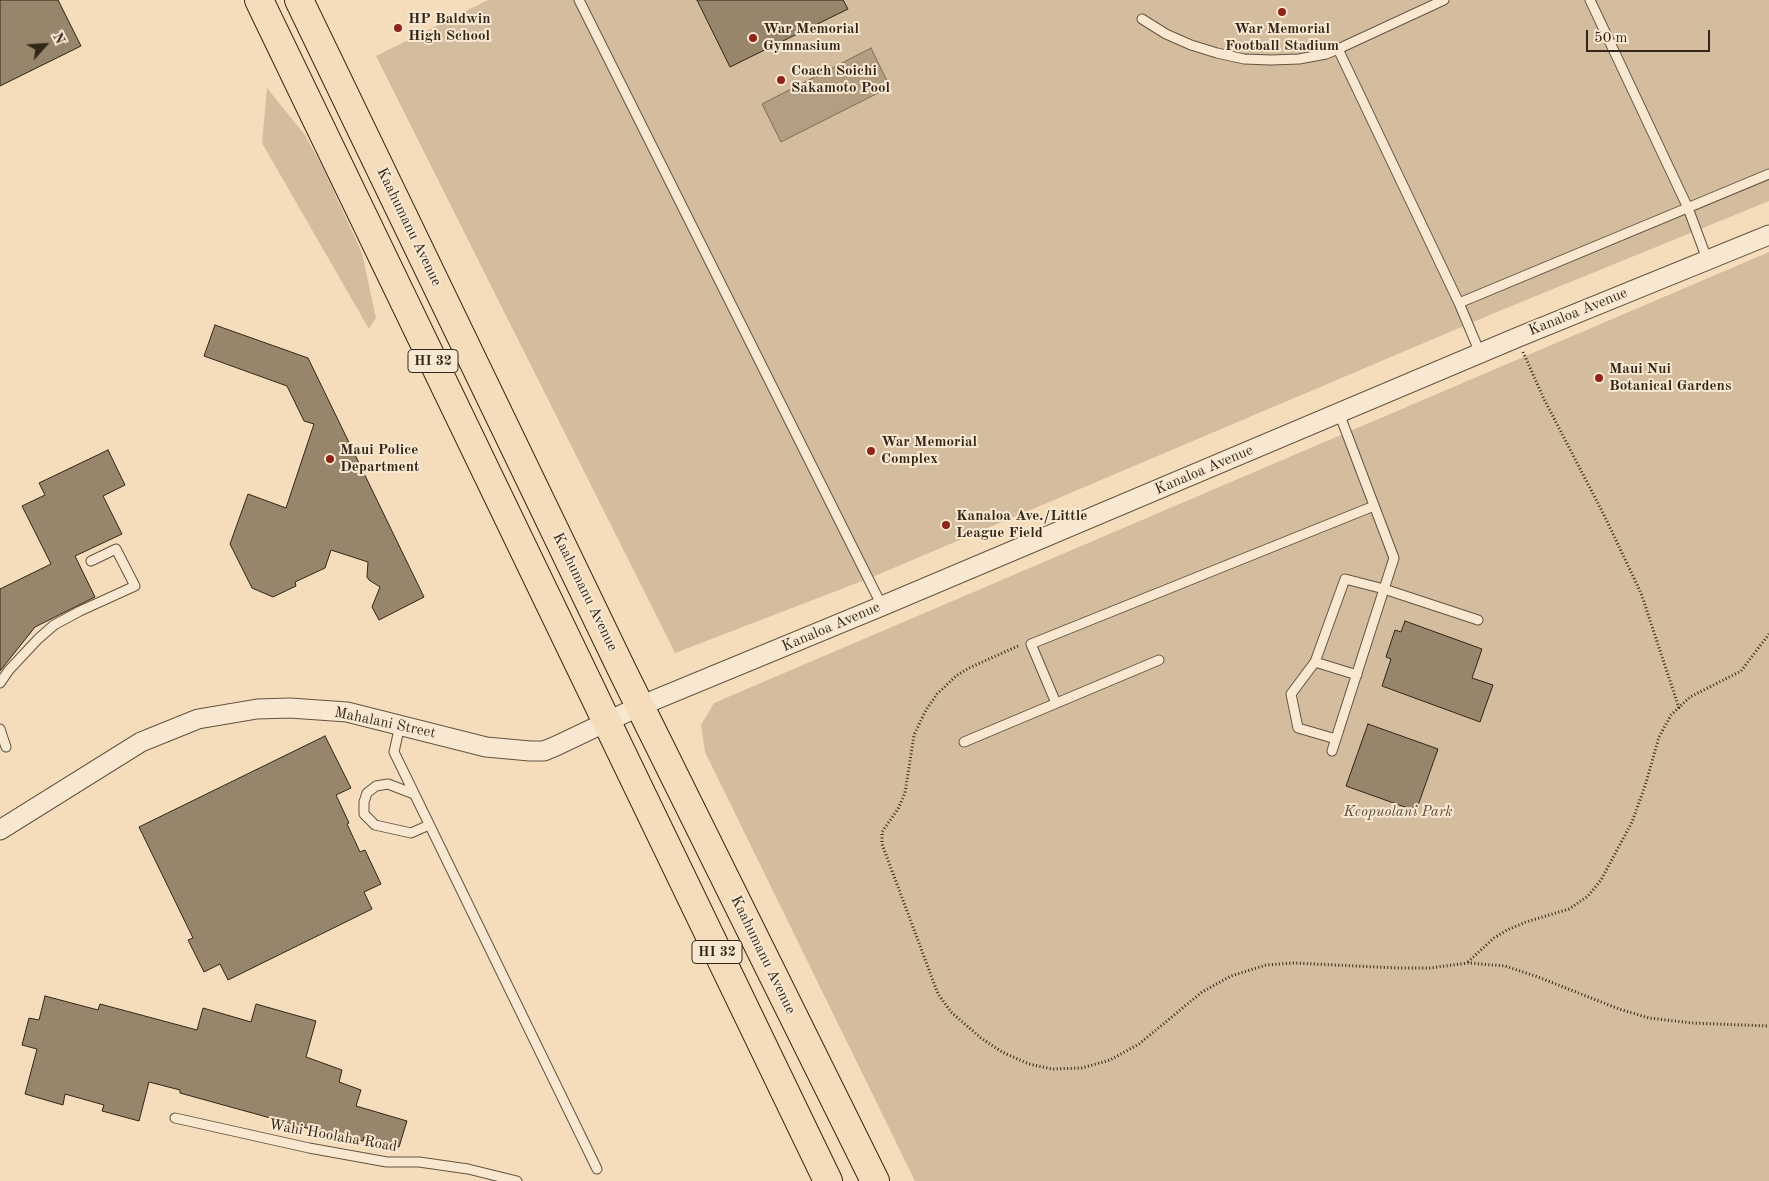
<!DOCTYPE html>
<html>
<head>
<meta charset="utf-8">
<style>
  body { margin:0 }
  #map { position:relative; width:1769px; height:1181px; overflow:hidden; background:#f5dcba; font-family:"Old Standard TT",serif }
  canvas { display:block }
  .north { position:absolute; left:20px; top:20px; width:50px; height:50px; -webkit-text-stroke:4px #f8e8d2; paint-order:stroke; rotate:64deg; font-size:14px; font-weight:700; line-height:20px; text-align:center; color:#322618 }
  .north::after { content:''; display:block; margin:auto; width:18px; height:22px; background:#322618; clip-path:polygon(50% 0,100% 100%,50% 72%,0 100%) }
  .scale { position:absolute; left:1586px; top:30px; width:124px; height:22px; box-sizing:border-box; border:2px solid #322618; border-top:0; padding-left:6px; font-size:15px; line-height:18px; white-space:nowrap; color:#322618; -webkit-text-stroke:4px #f8e8d2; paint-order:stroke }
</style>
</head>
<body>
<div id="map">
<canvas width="1769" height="1181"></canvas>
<div class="north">N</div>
<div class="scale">50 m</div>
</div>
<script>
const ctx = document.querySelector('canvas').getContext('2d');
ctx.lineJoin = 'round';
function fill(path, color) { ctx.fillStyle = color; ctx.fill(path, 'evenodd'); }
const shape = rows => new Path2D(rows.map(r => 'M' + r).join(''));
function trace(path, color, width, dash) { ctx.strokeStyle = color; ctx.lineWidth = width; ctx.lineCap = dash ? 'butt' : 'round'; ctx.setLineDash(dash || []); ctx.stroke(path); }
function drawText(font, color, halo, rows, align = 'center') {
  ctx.font = font + ' "Old Standard TT",serif'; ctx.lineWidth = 4; ctx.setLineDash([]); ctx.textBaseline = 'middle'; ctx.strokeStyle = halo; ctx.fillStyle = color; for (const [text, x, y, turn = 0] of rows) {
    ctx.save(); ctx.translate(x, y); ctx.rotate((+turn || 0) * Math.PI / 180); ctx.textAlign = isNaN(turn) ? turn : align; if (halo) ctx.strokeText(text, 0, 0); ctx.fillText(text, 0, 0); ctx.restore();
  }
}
const green = shape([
  [488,0,1769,0,1769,201,1504,309,870,578,675,653,376,56],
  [267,88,305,135,323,168,362,253,376,318,369,329,262,143],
  [1769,252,1769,1181,915,1181,705,752,701,725,714,703]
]);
const water = shape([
  [871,48,890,87,781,142,762,104,871,48]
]);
const building = shape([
  [0,0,58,0,81,46,0,86,0,0],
  [697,0,843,0,848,9,730,67,697,0],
  [215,325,308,358,424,597,379,620,372,607,380,587,369,580,367,577,368,562,331,550,325,568,295,582,296,586,273,597,252,588,230,544,248,494,286,508,314,424,304,421,287,386,204,356,215,325],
  [108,450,125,485,103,496,122,534,75,556,95,597,35,627,0,671,0,589,51,564,22,506,45,495,39,483,108,450],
  [1405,621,1482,649,1472,678,1493,685,1480,722,1382,686,1391,659,1386,657,1395,630,1401,632,1405,621],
  [1368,724,1438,749,1416,811,1346,786,1368,724],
  [325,736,351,788,336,795,349,823,347,824,360,852,365,850,381,884,364,892,372,909,228,980,220,964,204,972,188,940,193,938,139,827,325,736],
  [45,996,98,1010,100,1004,197,1030,203,1008,251,1022,256,1004,316,1021,306,1057,342,1070,339,1082,361,1090,356,1106,407,1121,399,1147,364,1137,363,1141,340,1134,338,1142,320,1137,321,1132,180,1093,180,1090,149,1082,139,1121,102,1111,104,1105,65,1094,63,1105,25,1094,37,1049,22,1045,29,1018,39,1020,45,996]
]);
const path = shape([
  [1523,352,1544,399,1604,515,1641,593,1679,708],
  [1018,646,969,668,956,676,937,694,926,710,914,735,905,793,898,809,882,832,882,844,938,994,951,1012,981,1038,1002,1052,1029,1064,1052,1069,1082,1068,1110,1060,1139,1044,1202,992,1231,976,1266,965,1294,963,1397,968,1430,968,1468,963,1505,966,1538,977,1619,1009,1649,1018,1692,1023,1769,1026],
  [1468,962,1494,938,1507,930,1526,922,1569,909,1588,896,1601,880,1632,822,1645,786,1659,737,1671,715,1690,697,1741,671,1769,634]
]);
const lane = shape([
  [579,0,882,606],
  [1590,0,1688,208,1707,259],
  [1142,19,1166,34,1191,45,1217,53,1244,59,1271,60,1299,59,1326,54,1338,49,1444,0],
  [1338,49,1459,303,1480,353],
  [1459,303,1769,174],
  [1315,662,1291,694,1298,728,1336,739],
  [1357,675,1315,662,1345,579,1384,589,1478,620],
  [0,683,9,670,38,639,54,625,80,611,135,586,116,549,91,561],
  [1056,703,1031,644,1374,506],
  [400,725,394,752,597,1169],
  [0,729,6,747],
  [964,742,1159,660],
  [1332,751,1394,558,1339,413],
  [414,794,388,784,376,786,367,793,364,802,364,814,375,825,411,833,429,825],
  [175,1118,309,1148,387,1162,419,1162,468,1169,517,1181]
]);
const street = shape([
  [0,830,141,742,198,719,257,709,290,708,347,712,486,747,530,751,544,751,556,746,640,706,882,606,1516,338,1769,235]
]);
const primary = shape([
  [259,0,828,1181],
  [299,0,623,672,875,1181]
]);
const markers = [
  [1282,12,5,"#8f2418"],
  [398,28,5,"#8f2418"],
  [753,38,5,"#8f2418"],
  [781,80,5,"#8f2418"],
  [1599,378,5,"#8f2418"],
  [871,451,5,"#8f2418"],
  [330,459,5,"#8f2418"],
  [946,525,5,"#8f2418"]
];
const shields = [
  [433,361,50],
  [717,952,50]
];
const shieldNames = [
  ["HI 32",433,361],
  ["HI 32",717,952]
];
const poiNames = [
  ["HP Baldwin",408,19],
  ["High School",408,36],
  ["War Memorial",763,29],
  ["Gymnasium",763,46],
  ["War Memorial",1282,29,"center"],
  ["Football Stadium",1282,46,"center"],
  ["Coach Soichi",791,71],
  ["Sakamoto Pool",791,88],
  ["Maui Nui",1609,369],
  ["Botanical Gardens",1609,386],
  ["War Memorial",881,442],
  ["Complex",881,459],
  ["Maui Police",340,450],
  ["Department",340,467],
  ["Kanaloa Ave./Little",956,516],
  ["League Field",956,533]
];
const streetNames = [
  ["Kaahumanu Avenue",409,227,64],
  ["Kanaloa Avenue",1578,312,-22],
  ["Kanaloa Avenue",1204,470,-23],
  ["Kaahumanu Avenue",585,592,64],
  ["Kanaloa Avenue",831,627,-23],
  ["Mahalani Street",385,723,12],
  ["Kaahumanu Avenue",763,955,64],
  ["Wahi Hoolaha Road",333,1136,10]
];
const parkNames = [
  ["Keopuolani Park",1398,812]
];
fill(green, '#d4bd9e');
fill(water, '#b39e83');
trace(water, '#7f6e58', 1);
fill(building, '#97856c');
trace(building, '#322618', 1);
trace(lane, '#635440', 11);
trace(street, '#635440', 21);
trace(primary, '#322618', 30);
trace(path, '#322618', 3, [1, 2.5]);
trace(lane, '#f8e8d2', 9);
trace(street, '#f8e8d2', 19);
trace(primary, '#f5dcba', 28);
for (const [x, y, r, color] of markers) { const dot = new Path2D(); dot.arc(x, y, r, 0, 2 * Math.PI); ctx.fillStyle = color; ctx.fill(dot); trace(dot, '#f8e8d2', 2); }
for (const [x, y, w] of shields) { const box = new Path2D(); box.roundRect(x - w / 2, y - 11.5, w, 23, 4); ctx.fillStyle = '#f8e8d2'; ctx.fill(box); trace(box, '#322618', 1); }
drawText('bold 14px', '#322618', null, shieldNames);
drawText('bold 15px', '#322618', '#f8e8d2', poiNames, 'left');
drawText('15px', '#322618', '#f8e8d2', streetNames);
drawText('italic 15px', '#5a4c3a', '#f8e8d2', parkNames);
</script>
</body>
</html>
